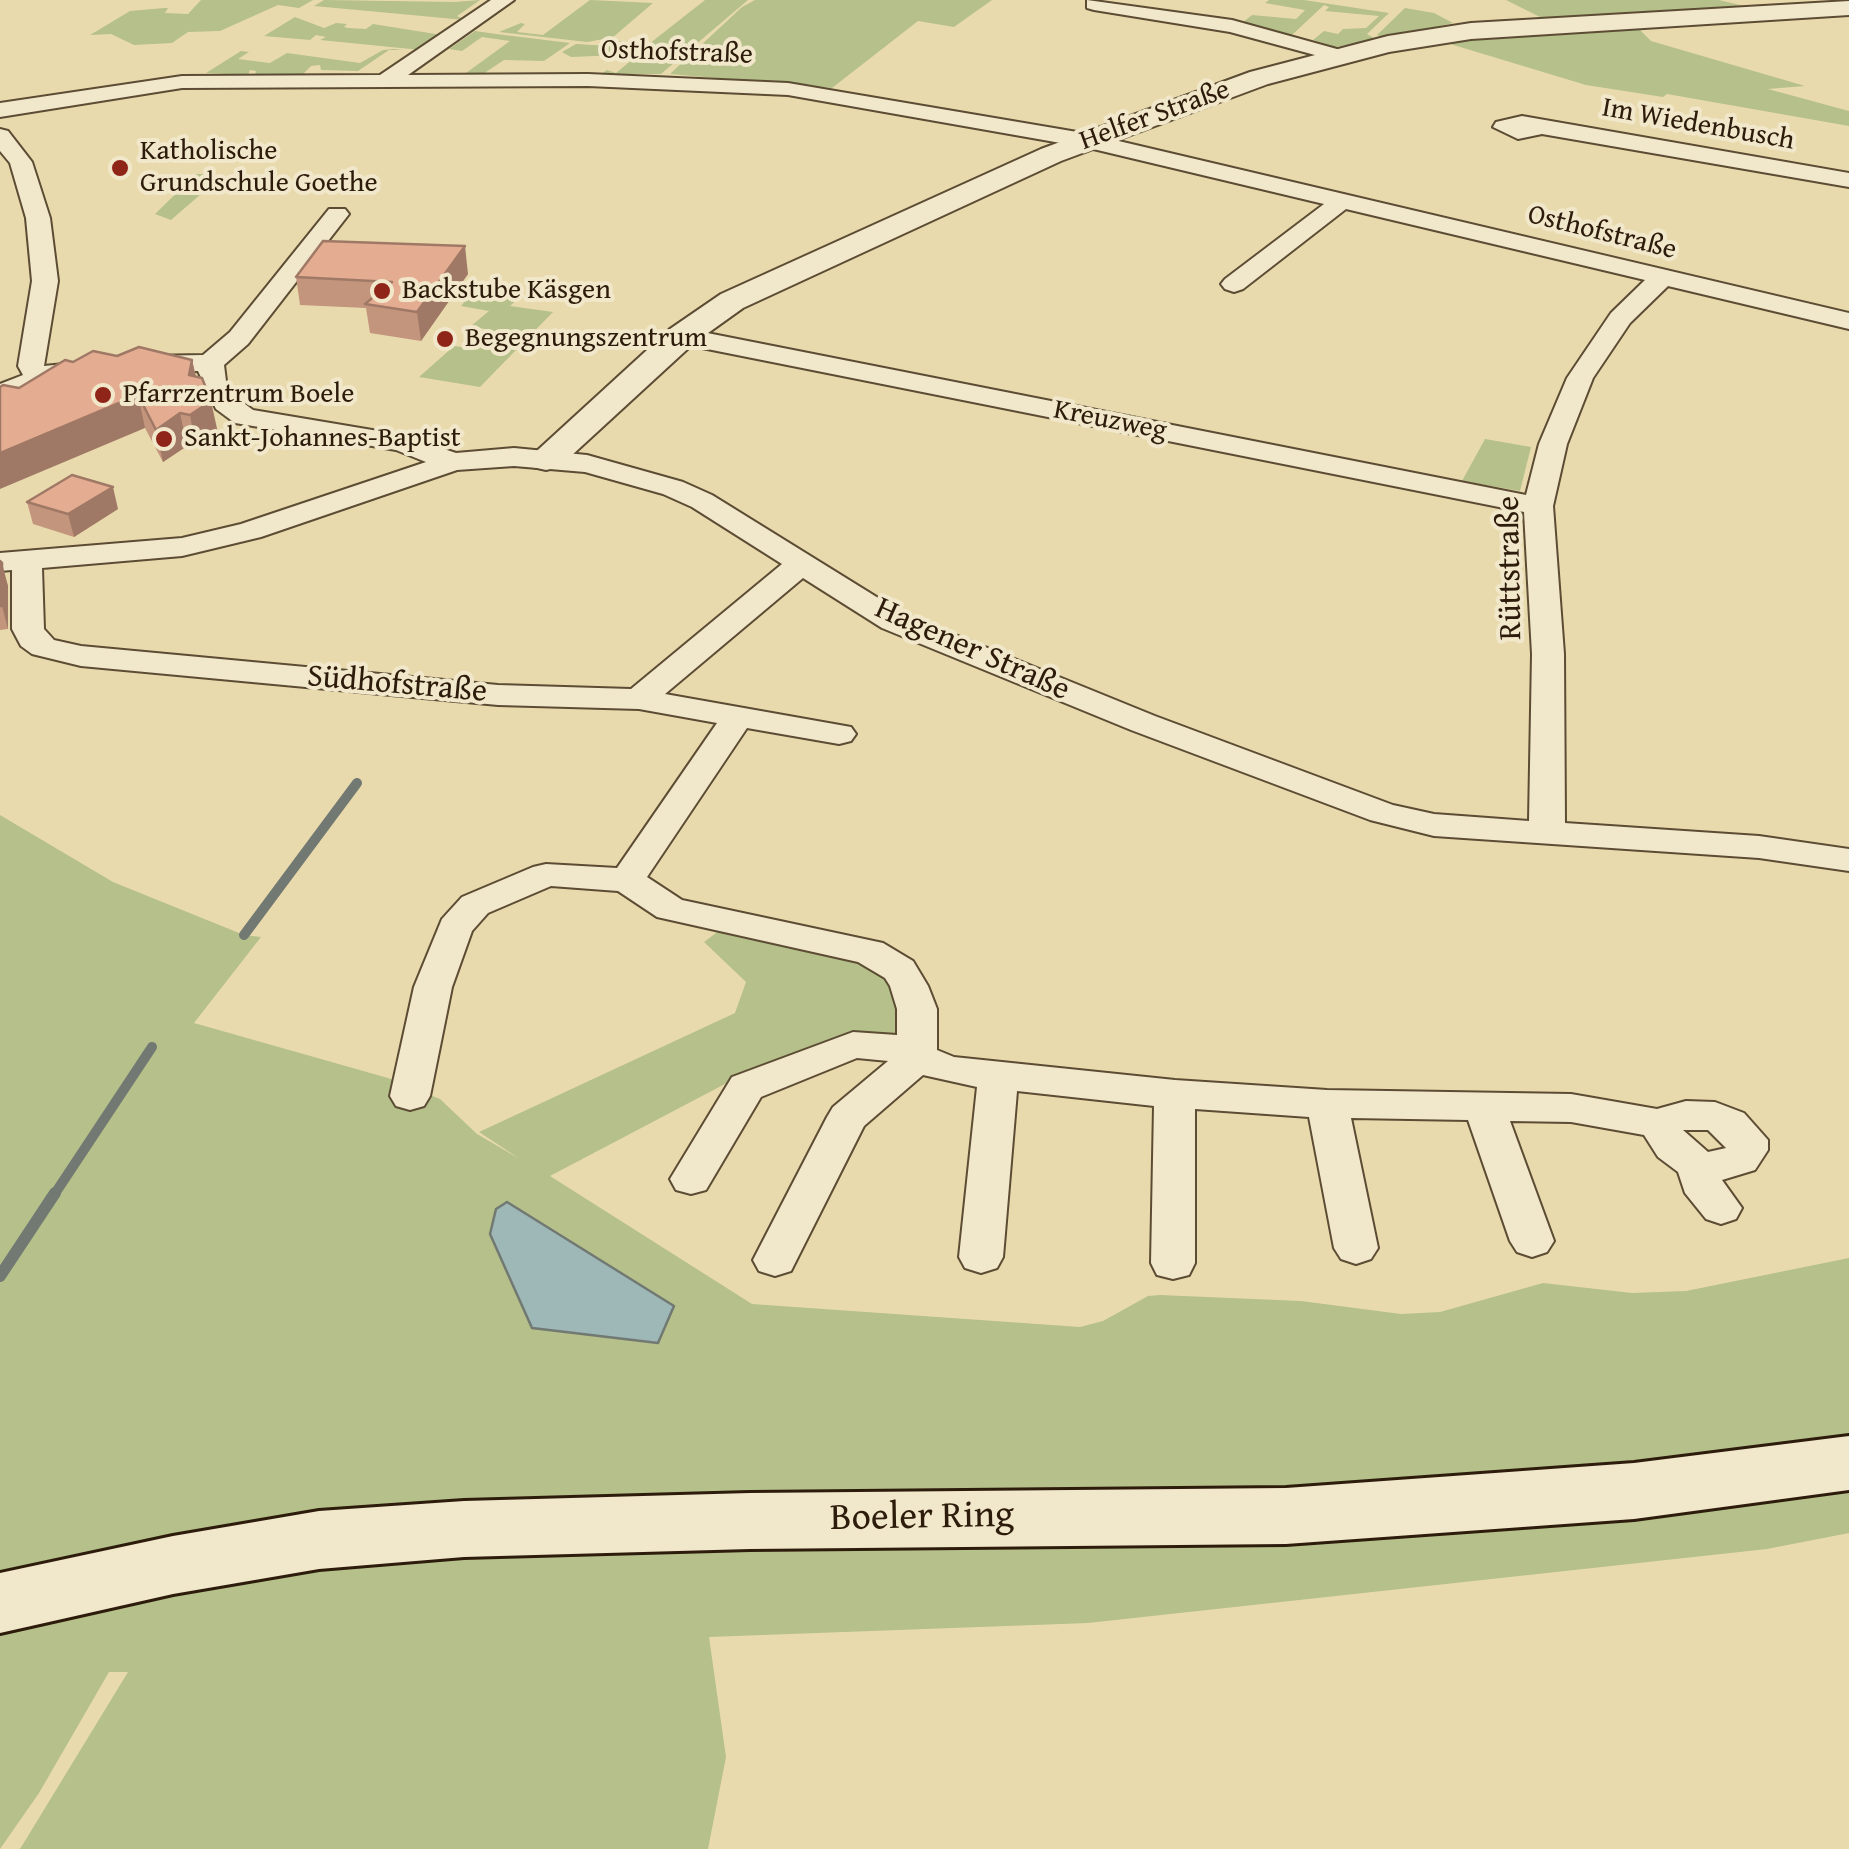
<!DOCTYPE html>
<html>
<head>
<meta charset="utf-8">
<style>
  body { margin:0 }
  canvas { display:block; background:#e9daad }
</style>
</head>
<body>
<canvas width="1849" height="1849"></canvas>
<script>
const ctx = document.querySelector('canvas').getContext('2d');
ctx.lineJoin = 'round';
function fill(path, color) { ctx.fillStyle = color; ctx.fill(path, 'evenodd'); }
const shape = rows => new Path2D(rows.map(r => 'M' + r).join(''));
function trace(path, color, width, dash) { ctx.strokeStyle = color; ctx.lineWidth = width; ctx.lineCap = dash ? 'butt' : 'round'; ctx.setLineDash(dash || []); ctx.stroke(path); }
function drawText(font, color, halo, rows, align = 'center') {
  ctx.font = font + ' "Gentium Book Plus",serif'; ctx.lineWidth = 8; ctx.setLineDash([]); ctx.textBaseline = 'middle'; ctx.strokeStyle = halo; ctx.fillStyle = color; for (const [text, x, y, turn = 0] of rows) {
    ctx.save(); ctx.translate(x, y); ctx.rotate((+turn || 0) * Math.PI / 180); ctx.textAlign = isNaN(turn) ? turn : align; if (halo) ctx.strokeText(text, 0, 0); ctx.fillText(text, 0, 0); ctx.restore();
  }
}
const green = shape([
  [201,0,313,0,299,8,278,5,220,31,188,32,172,43,134,45,111,34,90,35,130,11,164,8,168,8,165,13,188,14],
  [324,0,455,2,480,0,457,16,465,20,314,6],
  [590,0,653,3,605,44,599,43,604,39,587,42,499,32,521,23,525,24,517,32,543,35],
  [705,0,748,0,661,74,601,74,607,70,616,73,633,59,620,55,571,57,562,52,576,44,609,46,619,41,649,44],
  [755,0,992,0,954,27,918,21,832,88,670,74,742,7],
  [1269,0,1304,0,1389,13,1367,34,1377,40,1335,47,1313,40,1324,31,1338,34,1343,29,1366,28,1379,16,1325,11,1329,7,1324,5,1292,35,1242,23,1252,15,1296,19,1305,10,1265,3],
  [1506,0,1719,0,1744,6,1546,20],
  [1405,8,1434,13,1453,23,1384,39,1377,35],
  [295,17,324,28,336,23,347,24,344,27,348,28,366,29,373,24,442,35,421,50,320,40,326,37,316,35,310,40,264,36],
  [1630,20,1651,41,1805,86,1768,89,1849,111,1849,126,1667,94,1663,97,1586,85,1427,37],
  [475,31,496,34,570,43,544,61,504,60,483,74,447,75,466,73,510,41,482,37,462,51,449,49],
  [394,49,403,50,389,50,358,71,321,70,320,65,311,66,302,75,255,75,256,71,250,70,248,75,206,73,241,51,249,52,238,59,270,63,287,53,360,63,383,50],
  [196,174,223,175,171,220,155,214],
  [469,296,502,302,507,297,519,298,510,306,553,312,480,387,419,377,454,346,469,348,489,330,471,326,489,311,461,306],
  [1485,439,1531,447,1520,491,1462,481],
  [0,815,113,882,244,935,261,937,194,1023,388,1078,440,1099,477,1134,520,1159,479,1132,735,1013,746,982,704,942,720,930,780,946,842,953,885,974,899,994,899,1035,742,1075,550,1176,752,1304,1080,1327,1103,1321,1148,1296,1160,1295,1301,1301,1401,1314,1440,1312,1543,1283,1632,1293,1686,1291,1849,1258,1849,1533,1767,1549,1088,1623,709,1637,726,1757,708,1849,20,1849,128,1672,109,1672,39,1793,0,1849]
]);
const water = shape([
  [507,1202,674,1306,658,1343,532,1328,490,1234,496,1209,507,1202]
]);
const streamFar1 = shape([
  [244,935,357,783],
  [54,1195,152,1047]
]);
const stream = shape([
  [0,1276,55,1193]
]);
const minor = shape([
  [491,0,514,0,408,75,588,74,788,83,1089,134,1849,313,1849,329,1668,286,1630,323,1593,378,1567,444,1553,506,1564,654,1565,823,1759,836,1849,849,1849,871,1759,858,1434,836,1370,820,1131,730,882,628,803,578,665,694,851,727,856,734,851,741,839,744,747,728,647,877,682,900,883,943,913,961,928,986,937,1009,937,1050,954,1057,1175,1080,1327,1090,1571,1094,1657,1109,1686,1101,1715,1102,1744,1113,1768,1140,1768,1150,1755,1170,1722,1180,1742,1208,1736,1219,1721,1224,1706,1219,1685,1193,1678,1172,1658,1157,1644,1135,1571,1122,1510,1121,1554,1241,1547,1252,1532,1257,1517,1252,1510,1241,1468,1120,1351,1118,1378,1248,1371,1259,1356,1264,1341,1259,1334,1248,1309,1117,1195,1109,1195,1263,1189,1275,1173,1279,1157,1275,1151,1263,1154,1106,1017,1091,1003,1257,997,1268,981,1273,965,1268,959,1257,977,1087,923,1075,864,1126,791,1271,775,1276,759,1271,753,1260,827,1117,833,1107,888,1061,857,1058,761,1097,706,1190,691,1194,676,1190,670,1179,732,1077,853,1032,897,1035,897,1009,890,986,885,978,858,962,657,917,618,891,551,886,488,913,472,931,452,987,430,1096,424,1106,410,1110,396,1106,390,1096,414,987,442,919,462,897,533,867,546,864,617,868,717,723,639,709,498,705,81,666,32,654,21,646,12,629,12,570,0,571,0,553,182,538,241,524,426,462,396,450,235,423,216,409,198,371,144,372,131,364,144,356,203,355,230,332,329,209,345,209,349,214,248,344,224,365,226,381,237,398,253,410,402,435,456,453,514,448,587,455,683,482,712,495,904,614,1155,716,1393,805,1434,814,1529,821,1532,654,1524,512,682,344,669,336,682,328,1526,495,1539,444,1567,378,1611,313,1645,280,1346,209,1243,289,1234,292,1225,289,1221,284,1225,279,1324,204,1089,148,788,95,588,86,182,88,0,117,0,103,182,76,380,75,491,0],
  [514,466,585,472,663,494,692,507,782,564,631,689,498,685,81,646,54,640,44,629,42,568,182,556,261,537,457,470,514,466],
  [1683,1130,1708,1130,1726,1148,1708,1152,1683,1130],
  [1087,0,1232,20,1344,51,1347,55,1337,61,1230,32,1094,10,1087,8,1087,0],
  [1522,116,1849,173,1849,187,1542,134,1518,139,1493,127,1496,122,1522,116],
  [0,129,8,131,32,162,50,218,58,281,44,366,74,363,87,371,83,377,0,401,0,384,23,375,18,366,32,281,26,218,10,163,0,151,0,129]
]);
const tertiary = shape([
  [1849,1,1849,15,1471,39,1389,52,1268,84,1061,161,743,308,694,343,559,467,546,470,533,467,528,459,670,329,721,294,1041,149,1250,72,1388,36,1471,23,1849,1]
]);
const secondary = shape([
  [1849,1436,1849,1490,1634,1519,1286,1544,750,1549,464,1557,319,1569,173,1594,0,1633,0,1573,173,1536,319,1511,464,1501,750,1493,1286,1488,1634,1463,1849,1436]
]);
const wall = shape([
  [468,274,421,341,370,333,366,308,300,305,296,277],
  [117,356,192,360,196,376,218,433,196,448,187,446,163,462,145,428,19,388,73,362],
  [27,502,118,509,74,537,33,524],
  [0,561,8,586,8,629,0,630]
]);
const shadedWall = shape([
  [465,246,468,274,421,341,417,312],
  [192,360,199,392,189,375],
  [138,395,145,428,0,489,0,453],
  [211,401,218,433,196,448,190,415],
  [180,413,187,446,163,462,156,430],
  [113,487,118,509,74,537,68,514],
  [2,563,8,586,8,629,2,606]
]);
const building = shape([
  [323,241,465,246,417,312,365,304,392,282,296,277,323,241],
  [139,347,192,360,189,375,202,378,211,401,190,415,180,413,156,430,138,395,0,453,0,387,3,385,19,388,65,360,73,362,93,351,117,356,139,347],
  [72,475,113,487,68,514,27,502,72,475],
  [0,561,2,563,2,606,0,606,0,561]
]);
const markers = [
  [120,168,10,"#8f2418"],
  [382,291,10,"#8f2418"],
  [445,339,10,"#8f2418"],
  [103,395,10,"#8f2418"],
  [164,439,10,"#8f2418"]
];
const farStreetnames = [
  ["Osthofstraße",677,53,2],
  ["Helfer Straße",1155,116,-20],
  ["Im Wiedenbusch",1698,125,10],
  ["Osthofstraße",1602,233,14],
  ["Kreuzweg",1110,421,11]
];
const farPoinames = [
  ["Katholische",140,152],
  ["Grundschule Goethe",140,184],
  ["Backstube Käsgen",402,291],
  ["Begegnungszentrum",465,339],
  ["Pfarrzentrum Boele",123,395],
  ["Sankt-Johannes-Baptist",184,439]
];
const streetNames = [
  ["Rüttstraße",1511,568,-91],
  ["Hagener Straße",972,650,24],
  ["Südhofstraße",397,685,5]
];
const nearStreetnames = [
  ["Boeler Ring",922,1518,-1]
];
fill(green, '#b5c08b');
fill(water, '#9eb7b7');
trace(water, '#717972', 2.5);
trace(streamFar1, '#717972', 10);
trace(stream, '#717972', 12);
trace(minor, '#5c4c34', 4);
trace(tertiary, '#5c4c34', 4);
trace(secondary, '#2d1c0b', 6);
fill(minor, '#f1e7ca');
fill(tertiary, '#f1e7ca');
fill(secondary, '#f1e7ca');
fill(wall, '#c4957d');
fill(shadedWall, '#a07966');
fill(building, '#e4ad91');
trace(building, '#a07966', 2.5);
for (const [x, y, r, color] of markers) { const dot = new Path2D(); dot.arc(x, y, r, 0, 2 * Math.PI); ctx.fillStyle = color; ctx.fill(dot); trace(dot, '#f1e7ca', 4); }
drawText('28px', '#2d1c0b', '#f1e7ca', farStreetnames);
drawText('28px', '#2d1c0b', '#f1e7ca', farPoinames, 'left');
drawText('32px', '#2d1c0b', '#f1e7ca', streetNames);
drawText('38px', '#2d1c0b', '#f1e7ca', nearStreetnames);
</script>
</body>
</html>
